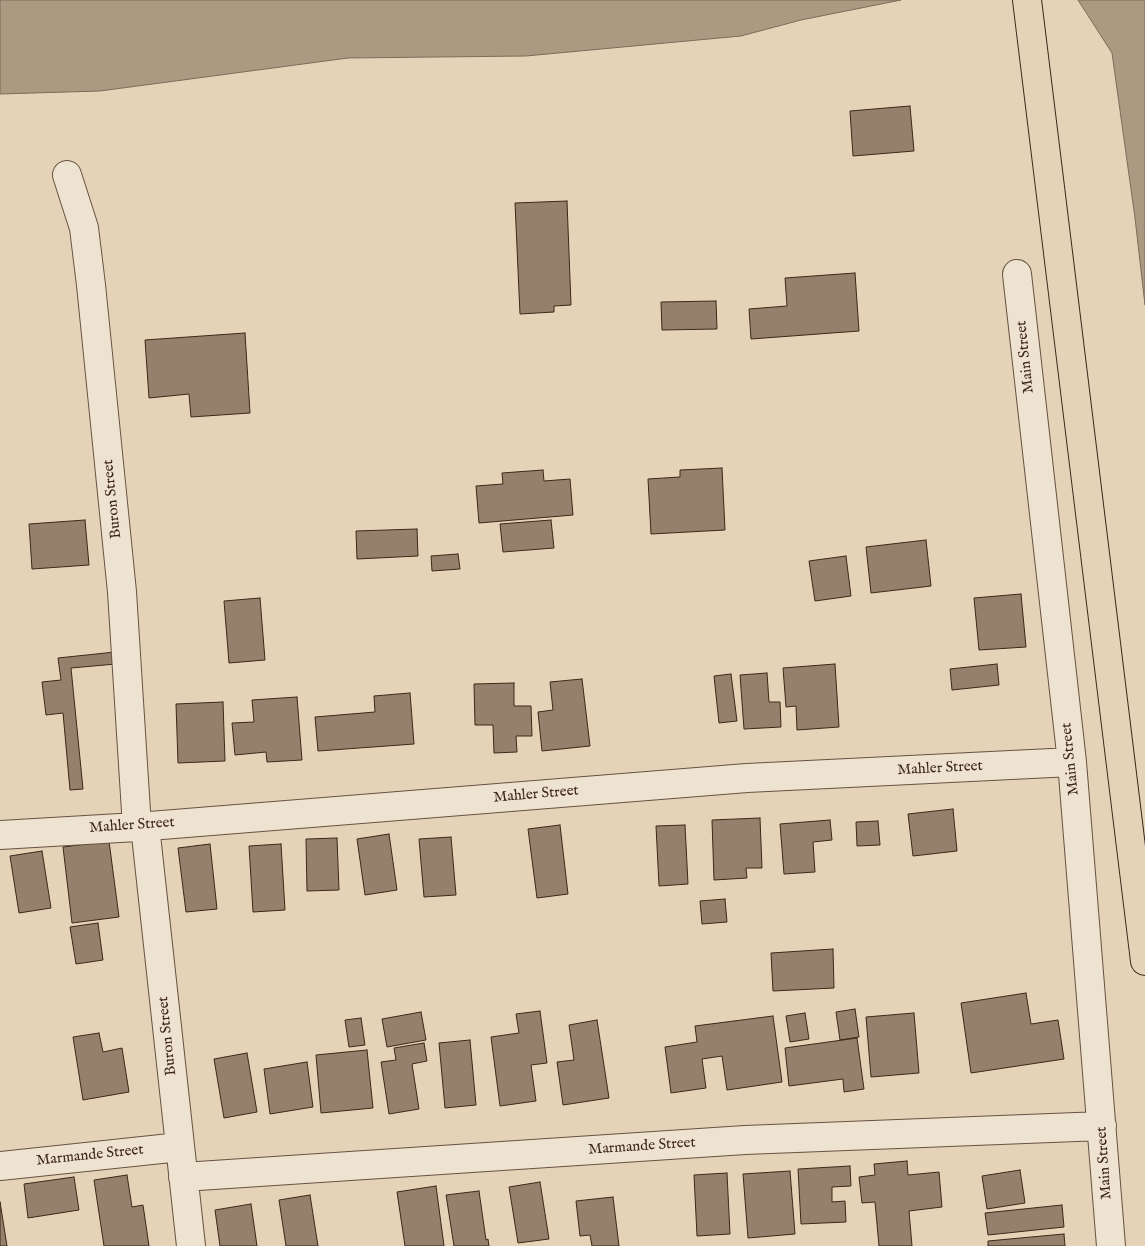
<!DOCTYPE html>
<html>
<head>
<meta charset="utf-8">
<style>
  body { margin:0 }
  canvas { display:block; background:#e5d3b8 }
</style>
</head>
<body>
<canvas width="1145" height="1246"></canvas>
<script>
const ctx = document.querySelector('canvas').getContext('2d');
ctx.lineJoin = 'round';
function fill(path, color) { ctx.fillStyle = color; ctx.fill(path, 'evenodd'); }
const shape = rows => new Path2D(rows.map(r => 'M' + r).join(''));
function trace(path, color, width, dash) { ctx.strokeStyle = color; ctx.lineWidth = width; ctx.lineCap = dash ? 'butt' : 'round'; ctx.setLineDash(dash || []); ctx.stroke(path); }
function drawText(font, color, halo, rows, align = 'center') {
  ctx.font = font + ' "IM FELL English",serif'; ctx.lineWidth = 5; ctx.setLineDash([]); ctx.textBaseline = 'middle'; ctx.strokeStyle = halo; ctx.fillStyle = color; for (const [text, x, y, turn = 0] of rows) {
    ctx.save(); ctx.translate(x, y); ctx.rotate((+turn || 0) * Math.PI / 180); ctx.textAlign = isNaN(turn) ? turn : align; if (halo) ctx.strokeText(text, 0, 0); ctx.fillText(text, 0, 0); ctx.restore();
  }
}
const water = shape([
  [0,0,901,0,801,20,741,36,526,56,348,58,100,91,0,94,0,0],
  [1078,0,1145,0,1145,305,1135,218,1112,53,1078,0]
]);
const building = shape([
  [910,106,914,151,853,156,850,111,910,106],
  [567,201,571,305,554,306,554,312,520,314,515,203,567,201],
  [855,273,859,331,751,339,749,309,787,306,785,278,855,273],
  [716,301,717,329,662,330,661,302,716,301],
  [245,333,250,413,191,417,189,394,149,398,145,340,245,333],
  [722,468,725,530,651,534,648,479,680,477,680,470,722,468],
  [543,470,544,481,570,479,573,515,479,523,476,486,503,484,502,473,543,470],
  [85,520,89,565,32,569,29,524,85,520],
  [551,520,554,548,503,552,500,524,551,520],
  [417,529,418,556,357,559,356,531,417,529],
  [926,540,931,586,871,593,866,547,926,540],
  [458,554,460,569,432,571,431,556,458,554],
  [846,556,851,596,815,601,809,561,846,556],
  [1021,594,1026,647,979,650,974,598,1021,594],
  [260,598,265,660,229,663,224,601,260,598],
  [115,652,116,664,71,668,83,789,70,790,63,713,46,715,42,682,61,680,58,658,115,652],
  [835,664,839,727,797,730,796,706,786,707,783,668,835,664],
  [997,664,999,685,952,690,950,669,997,664],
  [767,673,769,702,780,702,781,727,744,729,740,675,767,673],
  [731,674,737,721,719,723,714,676,731,674],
  [582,679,590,746,542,751,538,712,553,710,550,682,582,679],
  [514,683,514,706,531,706,532,736,516,736,517,752,494,753,493,725,475,725,474,684,514,683],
  [410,693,414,744,318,751,315,717,375,712,374,696,410,693],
  [297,697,302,760,267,762,266,752,235,755,232,723,254,722,252,700,297,697],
  [223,702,225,761,178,763,176,704,223,702],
  [953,809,957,851,913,856,908,814,953,809],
  [760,818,762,868,746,868,747,878,714,880,712,820,760,818],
  [830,820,832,840,813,842,815,872,784,874,780,824,830,820],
  [878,821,880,845,857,846,856,822,878,821],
  [560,825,568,894,537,898,528,829,560,825],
  [685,825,688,884,659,886,656,826,685,825],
  [389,834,397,890,365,895,357,839,389,834],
  [451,837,456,895,424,897,419,839,451,837],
  [337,838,339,890,307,891,306,839,337,838],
  [109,841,119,917,72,923,63,847,109,841],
  [210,844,217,909,186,912,178,848,210,844],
  [281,844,285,910,253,912,249,846,281,844],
  [42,851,51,908,19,913,10,856,42,851],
  [725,899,727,922,702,924,700,901,725,899],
  [98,923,103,960,76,964,70,927,98,923],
  [833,949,834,988,773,991,771,953,833,949],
  [1026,993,1031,1024,1058,1020,1064,1059,971,1073,961,1003,1026,993],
  [855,1009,859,1037,840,1040,836,1012,855,1009],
  [540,1011,547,1063,531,1065,536,1101,500,1106,491,1037,519,1033,516,1014,540,1011],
  [421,1012,426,1040,387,1047,382,1019,421,1012],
  [805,1013,809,1039,790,1042,786,1016,805,1013],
  [914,1013,919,1073,871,1077,866,1017,914,1013],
  [773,1016,782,1082,727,1090,722,1056,702,1059,706,1088,671,1093,665,1047,697,1042,695,1026,773,1016],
  [361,1018,365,1045,349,1047,345,1020,361,1018],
  [597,1020,609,1098,563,1105,557,1062,574,1060,569,1025,597,1020],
  [99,1033,103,1052,122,1048,129,1092,83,1100,73,1037,99,1033],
  [857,1038,864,1089,844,1092,843,1079,789,1086,785,1048,857,1038],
  [470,1040,476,1105,445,1108,439,1043,470,1040],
  [424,1043,427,1061,412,1064,419,1109,389,1114,381,1062,396,1060,394,1048,424,1043],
  [367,1050,373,1108,321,1113,316,1055,367,1050],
  [247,1053,257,1112,224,1118,214,1059,247,1053],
  [307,1062,313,1107,270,1114,264,1069,307,1062],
  [907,1161,908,1175,939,1172,942,1207,909,1211,912,1246,879,1246,875,1202,862,1203,859,1177,875,1175,874,1164,907,1161],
  [850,1166,851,1186,832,1187,832,1202,845,1201,846,1222,801,1224,798,1169,850,1166],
  [1020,1170,1025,1203,987,1209,982,1176,1020,1170],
  [790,1171,795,1234,748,1238,743,1174,790,1171],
  [727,1173,730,1234,697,1236,694,1175,727,1173],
  [127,1175,132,1207,143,1205,149,1246,104,1246,94,1180,127,1175],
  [74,1177,79,1210,28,1218,24,1184,74,1177],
  [540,1182,549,1239,518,1243,509,1187,540,1182],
  [436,1186,444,1246,405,1246,397,1192,436,1186],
  [479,1191,486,1240,488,1239,489,1246,454,1246,446,1195,479,1191],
  [310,1195,318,1246,286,1246,279,1200,310,1195],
  [613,1197,619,1246,592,1246,590,1235,580,1236,576,1201,613,1197],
  [0,1202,7,1246,0,1246,0,1202],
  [251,1204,257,1246,220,1246,215,1210,251,1204],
  [1062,1205,1064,1227,988,1235,985,1213,1062,1205],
  [1064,1234,1065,1246,988,1246,988,1241,1064,1234]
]);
const minor = shape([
  [67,175,84,228,91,285,122,592,137,827],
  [1017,274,1072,762,1111,1246],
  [145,826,191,1246],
  [0,835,137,827,747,778,1072,762],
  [0,1166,180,1147],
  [183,1177,745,1140,1102,1126]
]);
const major = shape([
  [1027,0,1145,961]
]);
const streetNames = [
  ["Main Street",1026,357,-96],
  ["Buron Street",113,499,-96],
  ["Main Street",1071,759,-96],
  ["Mahler Street",940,769,-3],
  ["Mahler Street",536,795,-5],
  ["Mahler Street",132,826,-4],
  ["Buron Street",168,1036,-96],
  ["Marmande Street",642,1147,-4],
  ["Marmande Street",90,1156,-6],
  ["Main Street",1105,1163,-94]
];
fill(water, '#ac9982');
trace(water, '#806b58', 1);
fill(building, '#95806b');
trace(building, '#3e2718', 1);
trace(minor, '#685240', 30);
trace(major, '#3e2718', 30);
trace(minor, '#eee2d1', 28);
trace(major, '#e5d3b8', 28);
drawText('15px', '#3e2718', '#eee2d1', streetNames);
</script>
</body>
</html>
